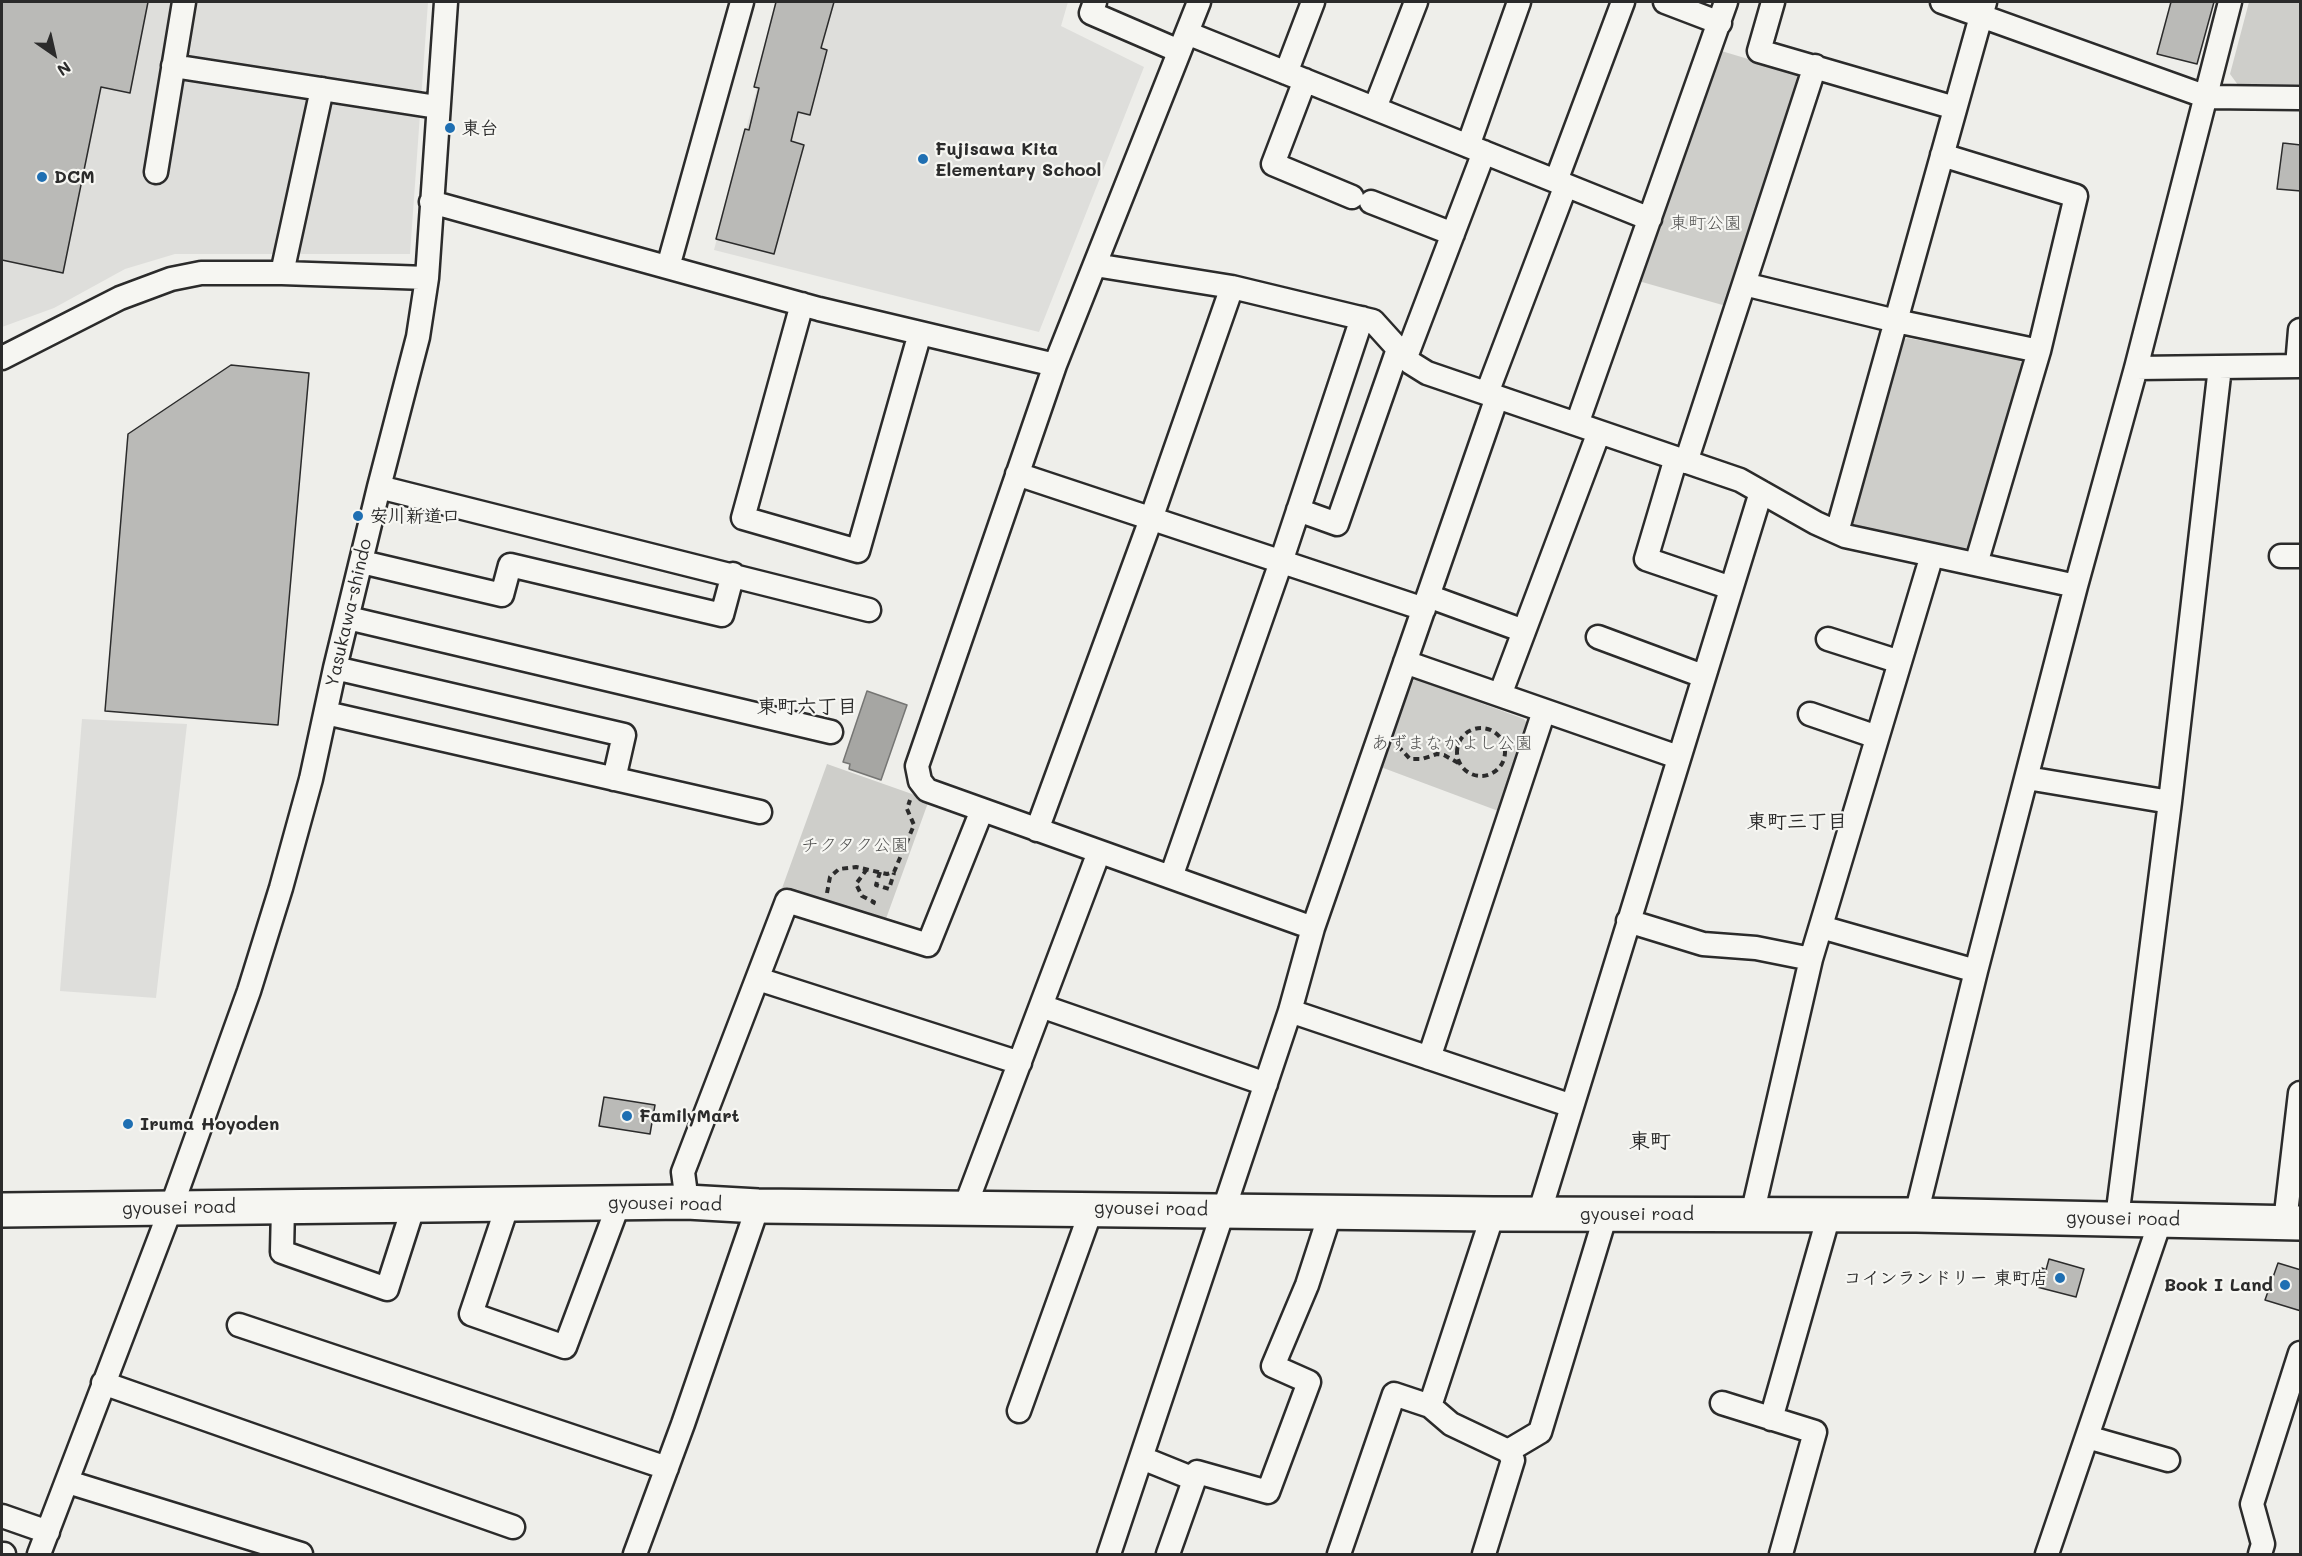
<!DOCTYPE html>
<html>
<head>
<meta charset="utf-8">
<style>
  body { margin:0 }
  #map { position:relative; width:2302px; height:1556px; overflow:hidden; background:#eeeeea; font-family:Mali,sans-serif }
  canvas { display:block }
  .frame { position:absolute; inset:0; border:3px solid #2b2b2b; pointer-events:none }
  .north { position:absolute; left:24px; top:24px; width:60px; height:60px; -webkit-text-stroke:4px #f6f6f2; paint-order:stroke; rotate:146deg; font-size:16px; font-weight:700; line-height:24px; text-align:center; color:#2b2b2b }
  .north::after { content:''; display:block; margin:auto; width:21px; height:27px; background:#2b2b2b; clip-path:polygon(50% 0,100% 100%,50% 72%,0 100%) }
</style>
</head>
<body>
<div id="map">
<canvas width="2302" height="1556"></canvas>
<div class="frame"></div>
<div class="north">N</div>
</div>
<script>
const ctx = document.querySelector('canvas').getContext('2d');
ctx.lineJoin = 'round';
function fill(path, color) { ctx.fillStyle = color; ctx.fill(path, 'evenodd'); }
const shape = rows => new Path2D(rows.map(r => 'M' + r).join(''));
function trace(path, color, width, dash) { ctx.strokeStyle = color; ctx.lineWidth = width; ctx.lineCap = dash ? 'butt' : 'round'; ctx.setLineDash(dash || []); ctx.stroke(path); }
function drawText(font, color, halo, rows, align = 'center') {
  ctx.font = font + ' Mali,"Klee One",sans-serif'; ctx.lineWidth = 4.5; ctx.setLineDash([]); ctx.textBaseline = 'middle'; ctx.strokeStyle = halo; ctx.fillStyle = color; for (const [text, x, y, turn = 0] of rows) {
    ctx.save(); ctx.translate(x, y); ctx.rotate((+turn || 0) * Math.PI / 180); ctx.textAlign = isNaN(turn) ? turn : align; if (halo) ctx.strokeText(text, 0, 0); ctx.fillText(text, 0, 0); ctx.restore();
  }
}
const built = shape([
  [2,2,428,2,410,254,175,254,125,269,54,308,2,327],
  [780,2,1068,2,1061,26,1144,67,1039,332,714,250],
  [82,719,187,724,156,998,60,991]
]);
const green = shape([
  [2249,2,2300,2,2300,84,2238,85,2230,74],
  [1718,50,1802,75,1726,306,1635,280],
  [1907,338,2018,358,2023,366,1970,549,1962,554,1852,530,1846,522,1898,344],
  [1416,679,1524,719,1530,728,1501,812,1378,766,1407,685],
  [827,764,929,800,883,927,781,891]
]);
const water = shape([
  [867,691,907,705,881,780,849,769,850,764,843,762,867,691]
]);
const building = shape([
  [2,2,148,2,130,93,101,87,63,273,2,260,2,2],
  [776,2,834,2,821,48,827,50,810,115,798,112,791,141,804,145,774,254,716,239,745,129,749,130,759,88,754,87,776,2],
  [2171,2,2214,2,2197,64,2157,54,2171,2],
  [2283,143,2301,145,2301,191,2277,189,2283,143],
  [231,365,309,373,278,725,105,711,128,434,231,365],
  [604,1097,655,1105,650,1134,599,1126,604,1097],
  [2049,1259,2084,1269,2076,1297,2037,1287,2042,1268,2046,1270,2049,1259],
  [2278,1263,2301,1270,2301,1311,2265,1300,2278,1263]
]);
const path = shape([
  '1457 752a24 24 0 1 1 48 0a24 24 0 1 1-48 0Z',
  [1398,746,1410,759,1422,759,1437,754,1444,755,1460,764],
  [867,869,856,884,862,896,874,902,872,906],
  [880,872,876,885,889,889,894,873],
  [827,893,830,877,839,869,856,867,887,874,894,872,914,825,907,809,910,800]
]);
const minor = shape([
  [1095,2,1091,13,1179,51],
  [1199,2,1055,365,917,766,920,781,927,790,1313,928],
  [1665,2,1720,23],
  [1773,2,1759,51,1955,108],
  [1942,2,2207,97,2300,98],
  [1187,33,1650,219],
  [173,66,437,107],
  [1286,73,1313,2],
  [1305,80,1273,164,1352,197],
  [1375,108,1416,2],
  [1468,146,1519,2],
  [1942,155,2076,196,2039,351,1976,564],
  [156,172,184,2],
  [1556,181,1623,2],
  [431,202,819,309,1055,365],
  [1371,202,1453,234],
  [1095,265,1232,287,1373,321,1411,363,1427,373,1740,480,1816,523,1845,536,2076,586],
  [668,267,742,2],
  [282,273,322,89],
  [1744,284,1896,321,2039,351],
  [802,304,743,518,858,551,920,333],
  [1406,357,1484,152],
  [2,358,120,298,171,279,201,273,282,273,427,278],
  [2297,366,2300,330],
  [2136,368,2300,366],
  [1487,393,1566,185],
  [1577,424,1726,2],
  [1676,458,1646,559,1731,588],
  [1686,462,1815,66],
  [1017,474,1424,609],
  [379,487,869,610],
  [1298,510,1337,524,1398,349],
  [1837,532,1985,2],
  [2281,556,2300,556],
  [362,562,502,595,510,565,722,615,733,574],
  [1428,596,1524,631],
  [348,618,831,732],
  [1598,637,1703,676],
  [1828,639,1900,662],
  [1405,662,1678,757],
  [335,668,624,735,614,779],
  [1500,695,1599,432],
  [326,713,760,812],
  [1810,714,1877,737],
  [2027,778,2170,802],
  [1037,830,1151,519,1232,287],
  [1171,877,1281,562,1362,318],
  [1628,921,1703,944,1756,948,1811,959],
  [1821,927,1976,971],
  [758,979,1020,1063],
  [1041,1006,1266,1084],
  [1290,1011,1572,1106],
  [1429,1058,1544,711],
  [687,1202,683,1172,787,901,928,945,982,810],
  [508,1204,471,1314,565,1347,619,1203],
  [283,1206,282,1252,387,1289,414,1205],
  [965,1207,1099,852],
  [1539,1214,1761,492],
  [1752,1215,1811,959,1932,555],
  [1916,1215,1976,971,2076,586,2136,368,2230,2],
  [2117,1218,2170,802,2220,367],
  [2285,1222,2300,1093],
  [239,1325,667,1468],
  [103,1383,513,1527],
  [1722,1403,1815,1432,1781,1554],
  [1019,1411,1092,1208],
  [1771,1419,1829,1215],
  [2087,1437,2168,1460],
  [1508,1451,1540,1432,1606,1214],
  [1142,1458,1194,1479],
  [68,1482,301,1554],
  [2,1516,48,1532],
  [2,1554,4,1554],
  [39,1554,171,1208,249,991,281,888,311,779,335,668,379,487,418,337,427,278,446,2],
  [635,1554,683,1424,758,1206],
  [1109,1554,1290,1011,1313,928,1497,397],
  [1168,1554,1197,1472,1268,1492,1309,1382,1273,1366,1307,1285,1331,1211],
  [1339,1554,1394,1394,1430,1406],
  [1484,1554,1513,1460,1508,1451,1451,1424,1430,1406,1493,1214],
  [2047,1554,2161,1219],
  [2260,1554,2263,1544,2252,1504,2300,1353]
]);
const highway = shape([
  [2,1210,687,1202,758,1206,1493,1214,1916,1215,2300,1223]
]);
const markers = [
  [450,128,6,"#1f6fb2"],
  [923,159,6,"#1f6fb2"],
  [42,177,6,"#1f6fb2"],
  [358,516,6,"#1f6fb2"],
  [627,1116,6,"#1f6fb2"],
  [128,1124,6,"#1f6fb2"],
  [2060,1278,6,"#1f6fb2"],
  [2285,1285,6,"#1f6fb2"]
];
const poiNames = [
  ["東台",462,128],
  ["Fujisawa Kita",935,149],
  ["Elementary School",935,170],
  ["DCM",54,177],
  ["安川新道口",370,516],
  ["FamilyMart",639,1116],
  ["Iruma Hoyoden",140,1124],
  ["コインランドリー 東町店",2048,1278,"right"],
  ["Book I Land",2273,1285,"right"]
];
const parkNames = [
  ["東町公園",1706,223],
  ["あずまなかよし公園",1452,743],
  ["チクタク公園",855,845]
];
const streetNames = [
  ["Yasukawa-shindo",349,613,-77],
  ["gyousei road",665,1204,1],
  ["gyousei road",179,1208,-1],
  ["gyousei road",1151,1209,1],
  ["gyousei road",1637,1214],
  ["gyousei road",2123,1219,1]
];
const neighbourhoodNames = [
  ["東町六丁目",807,707],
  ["東町三丁目",1797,822]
];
const quarterNames = [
  ["東町",1650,1142]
];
fill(built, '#dededb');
fill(green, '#cececa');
fill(water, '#a6a6a3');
trace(water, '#757573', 1.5);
fill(building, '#babab7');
trace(building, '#2b2b2b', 1.5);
trace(minor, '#2b2b2b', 27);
trace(highway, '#2b2b2b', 38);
trace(path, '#2b2b2b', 4, [6, 4.5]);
trace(minor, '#f6f6f2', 22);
trace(highway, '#f6f6f2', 33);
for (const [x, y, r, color] of markers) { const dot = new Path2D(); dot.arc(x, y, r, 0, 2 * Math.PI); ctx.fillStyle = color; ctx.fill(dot); trace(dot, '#f6f6f2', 2); }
drawText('bold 18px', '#2b2b2b', '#f6f6f2', poiNames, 'left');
drawText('18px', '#545453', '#f6f6f2', parkNames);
drawText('18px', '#2b2b2b', '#f6f6f2', streetNames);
drawText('bold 20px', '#2b2b2b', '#f6f6f2', neighbourhoodNames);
drawText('bold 21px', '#2b2b2b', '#f6f6f2', quarterNames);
</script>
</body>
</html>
